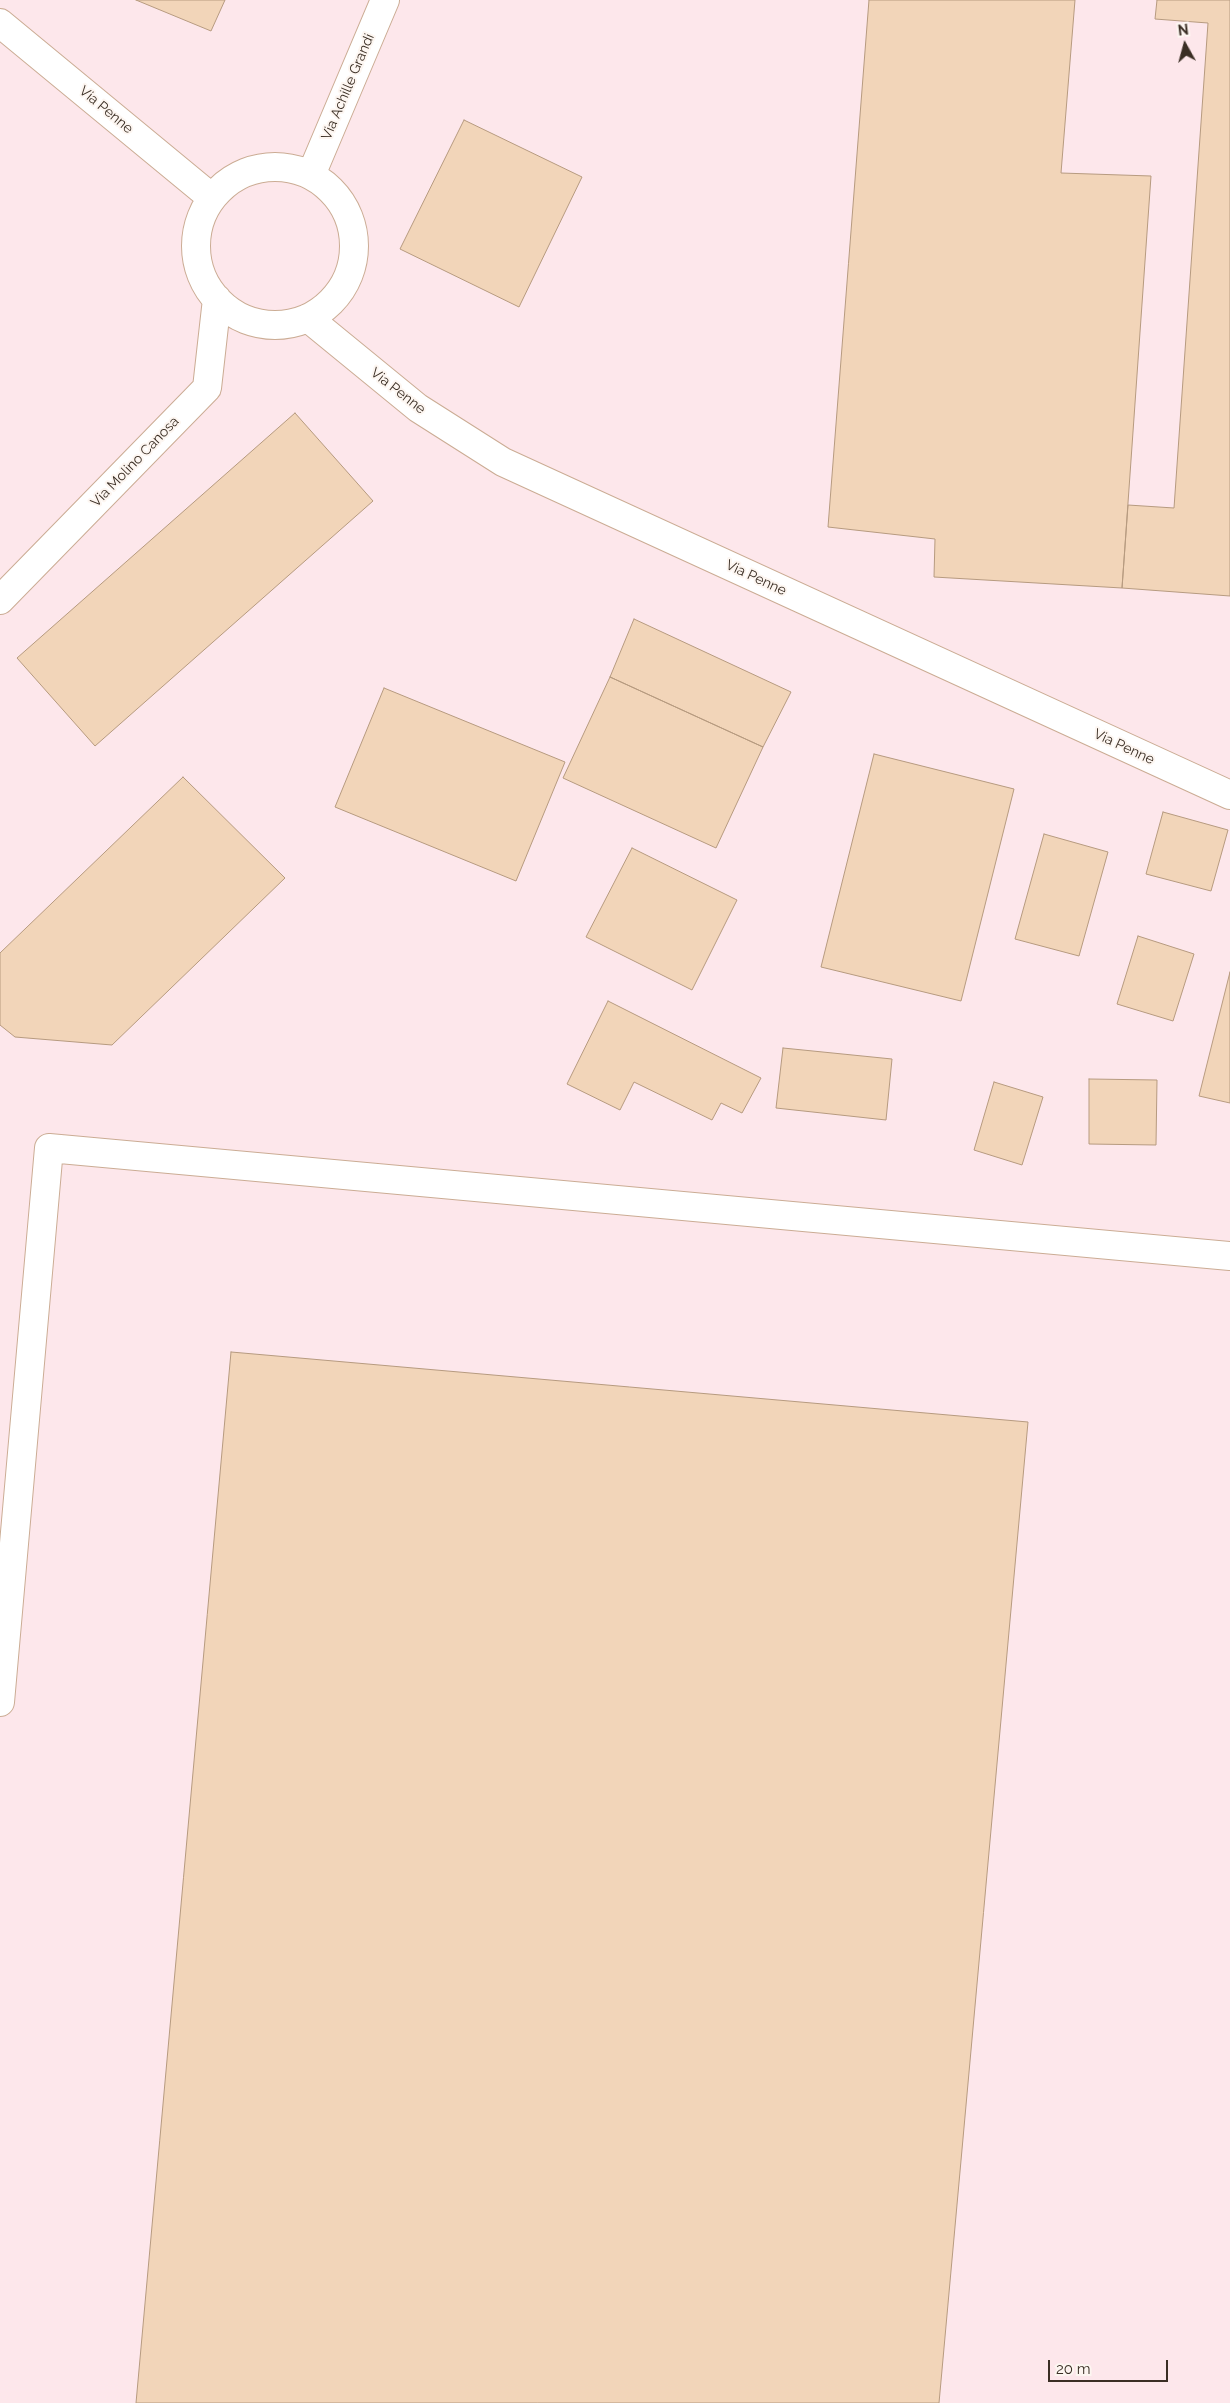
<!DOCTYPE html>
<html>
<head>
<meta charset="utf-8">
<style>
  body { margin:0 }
  #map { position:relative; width:1230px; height:2403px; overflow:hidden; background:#fdf6f1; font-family:Raleway,sans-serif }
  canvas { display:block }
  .north { position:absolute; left:1160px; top:20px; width:50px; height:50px; -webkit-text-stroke:4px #fdf6f1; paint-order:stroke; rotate:353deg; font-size:14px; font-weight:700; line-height:20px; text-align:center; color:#3a2e24 }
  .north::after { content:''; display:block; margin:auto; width:18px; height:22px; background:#3a2e24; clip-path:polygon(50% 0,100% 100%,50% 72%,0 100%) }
  .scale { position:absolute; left:1048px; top:2360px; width:120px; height:22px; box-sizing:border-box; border:2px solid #3a2e24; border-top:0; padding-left:6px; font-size:15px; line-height:18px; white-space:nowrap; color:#3a2e24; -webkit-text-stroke:4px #fdf6f1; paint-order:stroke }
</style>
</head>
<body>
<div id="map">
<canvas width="1230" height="2403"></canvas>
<div class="north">N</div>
<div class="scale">20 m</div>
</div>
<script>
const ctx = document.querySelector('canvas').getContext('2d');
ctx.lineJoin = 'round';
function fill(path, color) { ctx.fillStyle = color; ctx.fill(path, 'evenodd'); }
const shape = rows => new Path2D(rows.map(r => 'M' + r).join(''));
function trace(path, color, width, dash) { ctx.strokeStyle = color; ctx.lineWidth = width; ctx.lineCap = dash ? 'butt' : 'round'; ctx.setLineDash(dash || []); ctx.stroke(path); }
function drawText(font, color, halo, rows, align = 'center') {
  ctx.font = font + ' Raleway,sans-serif'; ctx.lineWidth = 4; ctx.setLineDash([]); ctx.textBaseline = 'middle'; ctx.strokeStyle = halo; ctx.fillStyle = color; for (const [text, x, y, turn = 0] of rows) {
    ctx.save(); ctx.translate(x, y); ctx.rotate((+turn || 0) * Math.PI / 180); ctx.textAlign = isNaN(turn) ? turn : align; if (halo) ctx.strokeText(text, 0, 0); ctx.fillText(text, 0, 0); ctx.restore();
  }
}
const industrial = shape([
  [0,0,1230,0,1230,2403,0,2403]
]);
const building = shape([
  [136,0,225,0,211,31,136,0],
  [869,0,1075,0,1061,173,1151,176,1122,588,934,577,935,539,828,527,869,0],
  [1157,0,1230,0,1230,596,1122,588,1128,505,1174,508,1208,23,1155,19,1157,0],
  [464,120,582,177,519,307,400,249,464,120],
  [295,413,373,501,95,746,17,658,295,413],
  [634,619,791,692,763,747,610,677,634,619],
  [610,677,763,747,716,848,563,778,610,677],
  [384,688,565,762,516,881,335,807,384,688],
  [874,754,1014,789,961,1001,821,967,874,754],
  [183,777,285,878,112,1045,15,1037,0,1025,0,953,183,777],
  [1163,812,1228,830,1211,891,1146,874,1163,812],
  [1044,834,1108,852,1079,956,1015,939,1044,834],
  [632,848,737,900,692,990,586,937,632,848],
  [1138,936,1194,954,1173,1021,1117,1004,1138,936],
  [1230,972,1230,1103,1199,1096,1230,972],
  [608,1001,761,1078,742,1113,721,1103,712,1120,634,1082,620,1110,567,1084,608,1001],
  [783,1048,892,1059,886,1120,776,1108,783,1048],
  [1089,1079,1157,1080,1156,1145,1089,1144,1089,1079],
  [994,1082,1043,1097,1022,1165,974,1150,994,1082],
  [231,1352,1028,1422,939,2403,136,2403,231,1352]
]);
const minor = shape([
  [0,23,212,198],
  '196 246a79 79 0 1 1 158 0a79 79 0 1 1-158 0Z',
  [311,175,385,0],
  [308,318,418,408,503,462,1230,795],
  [0,600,207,388,217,299],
  [0,1702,49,1148,1230,1256]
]);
const streetNames = [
  ["Via Achille Grandi",348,87,-67],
  ["Via Penne",106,110,40],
  ["Via Penne",398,391,38],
  ["Via Molino Canosa",135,462,-46],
  ["Via Penne",756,578,25],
  ["Via Penne",1124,747,25]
];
fill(industrial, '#fde7eb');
fill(building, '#f2d5b9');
trace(building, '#b79b80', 1);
trace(minor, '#cbac94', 30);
trace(minor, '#fff', 28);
drawText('14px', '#3a2e24', '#fdf6f1', streetNames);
</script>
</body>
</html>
